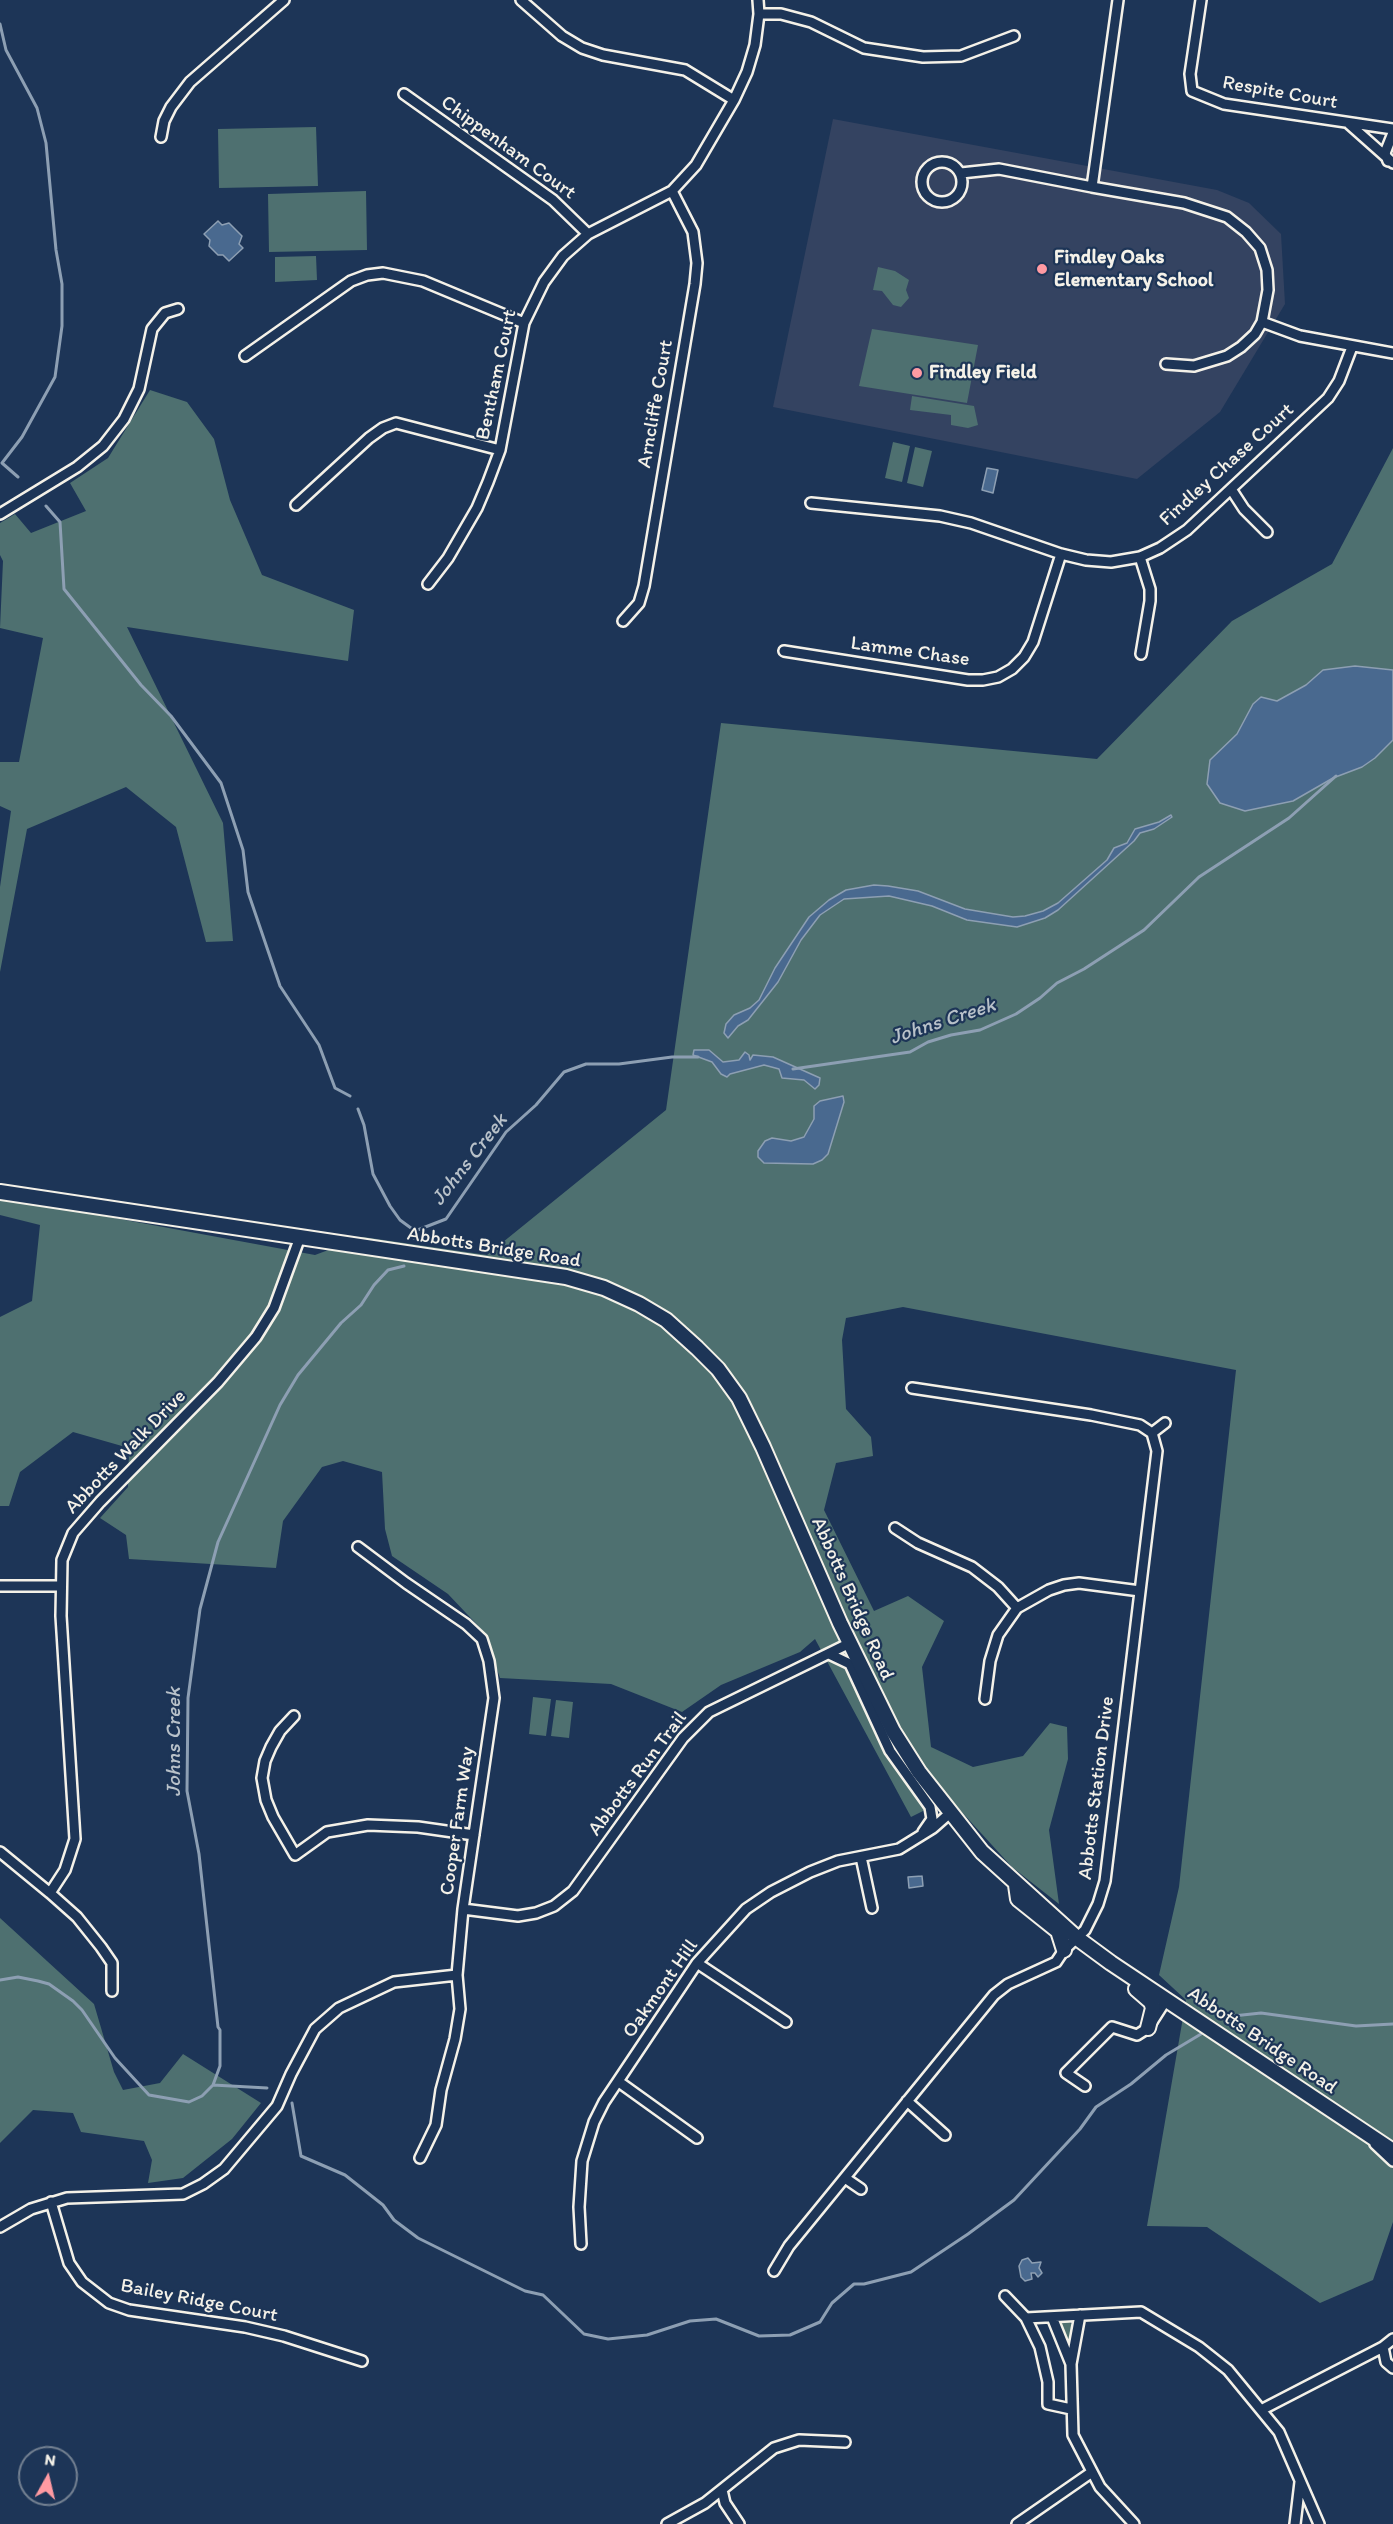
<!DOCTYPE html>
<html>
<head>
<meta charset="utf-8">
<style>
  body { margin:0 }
  #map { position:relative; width:1393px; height:2524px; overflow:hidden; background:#1d3557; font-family:Itim,sans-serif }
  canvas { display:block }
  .north { position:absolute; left:18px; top:2446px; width:60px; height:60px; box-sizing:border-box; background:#1d3557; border:2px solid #738091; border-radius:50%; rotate:8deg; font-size:16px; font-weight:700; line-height:24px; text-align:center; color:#f4f1e8 }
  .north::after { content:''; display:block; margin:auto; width:21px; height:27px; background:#ff9aa2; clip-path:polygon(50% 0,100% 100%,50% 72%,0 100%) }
</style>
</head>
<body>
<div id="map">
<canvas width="1393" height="2524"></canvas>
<div class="north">N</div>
</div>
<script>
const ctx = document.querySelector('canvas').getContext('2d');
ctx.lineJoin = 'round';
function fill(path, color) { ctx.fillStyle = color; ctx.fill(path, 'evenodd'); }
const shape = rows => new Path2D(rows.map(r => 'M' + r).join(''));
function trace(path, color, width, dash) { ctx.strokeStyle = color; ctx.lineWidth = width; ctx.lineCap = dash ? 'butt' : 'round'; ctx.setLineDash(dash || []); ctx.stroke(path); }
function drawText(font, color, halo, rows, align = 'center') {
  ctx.font = font + ' Itim,sans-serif'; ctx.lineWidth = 4.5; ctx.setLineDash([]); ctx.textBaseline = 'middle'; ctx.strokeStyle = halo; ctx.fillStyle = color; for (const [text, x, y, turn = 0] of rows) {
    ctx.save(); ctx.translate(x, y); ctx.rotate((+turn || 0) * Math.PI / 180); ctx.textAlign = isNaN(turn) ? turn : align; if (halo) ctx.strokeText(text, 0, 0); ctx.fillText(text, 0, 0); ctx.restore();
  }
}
const built = shape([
  [833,119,1217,190,1249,203,1281,234,1285,304,1220,412,1137,479,773,407]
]);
const green = shape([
  [316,127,318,186,219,188,218,129],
  [366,191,367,250,269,252,268,194],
  [316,256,317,280,275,282,275,257],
  [878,267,895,271,909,280,906,290,909,298,901,307,893,305,882,291,873,290],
  [872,329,978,345,967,403,859,386],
  [150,390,187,402,214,439,230,500,262,575,354,610,348,661,127,627,223,823,233,941,206,942,176,827,126,787,27,829,0,972,0,887,11,811,0,806,0,762,19,762,43,638,0,628,3,561,0,555,0,523,15,514,31,533,86,511,70,483,108,458],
  [912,396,974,406,978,425,968,428,951,425,951,415,910,410],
  [893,442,910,446,902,482,885,478],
  [915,447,932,451,923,487,907,483],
  [1393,448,1393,2222,1373,2280,1320,2303,1207,2227,1147,2226,1186,2000,1159,1975,1179,1887,1236,1370,903,1307,846,1318,842,1340,846,1409,871,1437,873,1456,836,1463,824,1510,874,1611,908,1596,944,1621,922,1667,931,1747,973,1767,1023,1756,1050,1723,1067,1727,1068,1759,1049,1830,1059,1904,1012,1867,949,1798,911,1817,815,1639,800,1652,721,1685,682,1712,611,1684,500,1678,484,1632,448,1594,392,1556,385,1529,382,1472,343,1461,322,1467,283,1521,276,1568,129,1559,126,1535,100,1518,128,1487,129,1448,73,1432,20,1472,9,1506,0,1506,0,1317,32,1301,40,1225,0,1215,0,1200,44,1205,315,1255,363,1237,487,1255,666,1110,721,723,1097,759,1232,621,1332,564],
  [533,1697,551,1699,546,1736,529,1734],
  [556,1700,573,1702,569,1738,551,1736],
  [0,1918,94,2004,114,2072,123,2090,160,2083,183,2054,261,2103,232,2139,183,2178,148,2183,152,2160,144,2141,81,2132,73,2113,33,2110,0,2143],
  [1065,2319,1073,2325,1070,2353,1059,2324]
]);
const water = shape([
  [218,221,222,225,229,223,242,236,239,244,243,248,229,261,223,255,218,255,209,246,210,240,204,234,218,221],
  [987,468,998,470,993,493,982,490,987,468],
  [1355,666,1393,670,1393,740,1375,758,1362,767,1333,778,1293,801,1245,811,1220,803,1207,784,1210,760,1237,734,1253,704,1261,697,1277,701,1306,685,1323,670,1355,666],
  [1171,815,1172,817,1154,829,1140,833,1134,841,1058,910,1045,918,1017,927,967,920,932,906,889,896,844,899,820,915,801,940,778,982,748,1020,738,1026,728,1038,724,1033,726,1024,734,1015,750,1008,759,1000,775,968,809,917,829,900,846,890,874,885,888,886,918,891,965,909,1013,917,1025,916,1043,911,1058,903,1107,860,1114,848,1127,843,1135,829,1159,822,1171,815],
  [694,1050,709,1050,723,1062,739,1060,745,1052,749,1055,750,1060,753,1055,773,1057,820,1078,819,1085,815,1089,804,1080,782,1078,779,1069,764,1065,730,1074,727,1077,721,1074,712,1062,693,1055,694,1050],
  [843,1096,844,1102,828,1154,822,1160,813,1164,764,1163,758,1157,758,1151,765,1141,772,1138,791,1141,804,1137,814,1119,814,1106,820,1101,843,1096],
  [922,1876,923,1886,909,1888,908,1877,922,1876],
  [1028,2258,1032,2263,1041,2262,1039,2268,1042,2273,1038,2277,1035,2273,1031,2273,1032,2279,1025,2281,1021,2277,1019,2266,1022,2260,1028,2258]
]);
const stream = shape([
  [0,24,6,50,37,108,46,143,56,250,62,284,62,326,55,377,22,437,2,463,18,477],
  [46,506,60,522,64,589,141,685,171,716,221,783,243,850,248,892,280,986,319,1045,335,1088,350,1096],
  [793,1069,910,1052,928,1042,951,1035,980,1030,1016,1014,1040,998,1057,983,1084,969,1144,930,1199,877,1289,818,1336,776],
  [358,1109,364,1125,373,1174,390,1206,400,1220,415,1231],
  [415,1231,446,1219,506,1132,536,1105,564,1072,586,1064,619,1064,672,1057,698,1057],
  [414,1238,415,1231],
  [0,1980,18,1977,38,1981,49,1984,73,2001,82,2010,115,2058,149,2095,189,2102,202,2096,213,2085,220,2066,220,2030,218,2027,199,1854,187,1791,188,1698,200,1609,218,1542,280,1405,298,1375,341,1323,361,1305,374,1285,388,1270,404,1266],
  [1233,2016,1261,2013,1356,2026,1393,2024],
  [213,2085,267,2088],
  [292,2103,301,2156,345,2175,383,2205,394,2220,418,2238,525,2291,543,2295,584,2334,608,2339,647,2335,690,2321,716,2319,759,2336,790,2335,820,2322,832,2303,854,2284,864,2284,911,2272,968,2234,1014,2200,1080,2129,1096,2107,1131,2084,1166,2055,1201,2034]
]);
const street = shape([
  [521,0,562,36,582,48,603,55,685,70,734,100],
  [1118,0,1092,187,1184,203,1227,217,1246,232,1260,248,1267,270,1268,290,1262,322,1300,336,1393,353],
  [1201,0,1190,74,1192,91,1224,104,1393,129],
  [759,14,781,14,811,22,864,48,923,57,961,56,1014,36],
  [404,94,553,200,588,234],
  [1348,123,1393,163],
  [161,137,164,121,171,107,190,82,284,0],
  [1388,161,1385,153,1393,133],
  '922 182a20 20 0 1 1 40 0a20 20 0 1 1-40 0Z',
  [961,173,999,169,1092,187],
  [245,356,351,281,367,275,383,273,423,281,524,323],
  [1166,364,1194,366,1227,356,1241,347,1255,334,1262,322],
  [1231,489,1244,509,1267,532],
  [811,503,940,516,971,523,1061,554,1086,560,1111,562,1140,557,1160,548,1187,530,1328,398,1339,381,1352,347],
  [296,505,369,438,383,428,396,423,500,450],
  [0,514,77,467,103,446,124,419,139,389,152,329,165,313,178,309],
  [1140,557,1150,589,1150,601,1141,654],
  [428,584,448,558,477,508,488,482,500,450,524,323,544,282,563,256,588,234,672,191,696,165,734,100,747,72,755,45,759,14,758,0],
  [623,621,639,603,644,586,695,284,697,263,693,232,672,191],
  [784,651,968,680,983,680,998,677,1012,669,1024,657,1033,642,1061,554],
  [1152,1433,1165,1423],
  [895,1528,918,1543,972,1567,998,1587,1017,1608],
  [358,1547,406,1583,466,1624,482,1639,489,1661,494,1698,463,1909,457,1975,460,2009,455,2039,441,2090,436,2125,420,2158],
  [0,1586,60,1586],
  [829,1654,850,1664,890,1751,930,1807,932,1819,923,1832],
  [985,1699,990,1661,998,1635,1017,1608,1049,1590,1064,1585,1079,1583,1140,1591],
  [294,1716,280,1731,271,1747,265,1761,262,1778,266,1800,273,1817,295,1855,327,1832,368,1825,418,1827,474,1835],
  [0,1852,50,1893,77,1917,101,1947,112,1963,112,1991],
  [861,1857,872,1908],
  [50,1893,65,1870,75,1839,61,1616,62,1560,73,1533,100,1502,218,1382,256,1337,274,1308,300,1237],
  [463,1909,518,1916,536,1913,554,1906,573,1891,683,1738,709,1712,850,1643],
  [697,1963,786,2022],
  [619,2082,697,2138],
  [1085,2086,1066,2073,1112,2027,1137,2035,1148,2028,1166,2000],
  [907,2101,945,2135],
  [1375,2144,1393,2161],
  [845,2178,861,2189],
  [51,2202,69,2263,82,2282,109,2303,129,2310,245,2327,284,2336,362,2361],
  [0,2227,31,2209,67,2198,183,2194,203,2184,224,2169,277,2106,291,2074,315,2029,339,2008,394,1982,457,1975],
  [581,2244,579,2207,582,2161,594,2122,604,2102,697,1963,746,1909,771,1892,810,1872,838,1861,899,1849,933,1828,950,1813],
  [774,2271,789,2246,994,1995,1008,1984,1056,1962,1064,1950,1085,1930,1098,1904,1105,1881,1157,1451,1152,1433,1140,1425,1091,1415,912,1388],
  [1005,2296,1026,2318,1141,2312,1199,2347,1228,2370,1279,2432,1319,2524],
  [1080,2315,1071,2364,1073,2435,1100,2487,1134,2524],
  [1052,2317,1071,2364],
  [1026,2318,1040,2347,1048,2382,1048,2404,1071,2409],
  [1383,2347,1386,2362,1393,2368],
  [1261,2410,1383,2347,1393,2339],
  [722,2490,725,2503,739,2524],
  [667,2524,705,2503,774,2448,799,2440,845,2442],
  [1017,2524,1092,2472],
  [1295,2524,1300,2482]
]);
const secondary = shape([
  [0,1192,566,1277,604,1288,639,1304,666,1320,697,1348,718,1369,739,1398,763,1447,840,1623,893,1731,919,1772,982,1852,1077,1938,1111,1963,1393,2151],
  [1016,1885,1018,1899,1058,1931,1064,1950],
  [1136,1989,1151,2002,1153,2008,1148,2028]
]);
const markers = [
  [1042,269,6,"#ff9aa2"],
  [917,373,6,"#ff9aa2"]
];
const streetNames = [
  ["Respite Court",1280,93,10],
  ["Chippenham Court",508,148,36],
  ["Bentham Court",497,375,-78],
  ["Arncliffe Court",656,404,-80],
  ["Findley Chase Court",1227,465,-42],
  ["Lamme Chase",910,652,8],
  ["Abbotts Bridge Road",494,1248,9],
  ["Abbotts Walk Drive",126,1452,-46],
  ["Abbotts Bridge Road",852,1599,66],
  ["Abbotts Run Trail",638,1774,-53],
  ["Abbotts Station Drive",1097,1788,-83],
  ["Cooper Farm Way",458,1821,-82],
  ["Oakmont Hill",661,1989,-55],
  ["Abbotts Bridge Road",1262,2041,34],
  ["Bailey Ridge Court",199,2301,11]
];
const poiNames = [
  ["Findley Oaks",1054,258],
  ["Elementary School",1054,281],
  ["Findley Field",929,373]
];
const waterNames = [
  ["Johns Creek",943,1022,-18],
  ["Johns Creek",470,1160,-52],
  ["Johns Creek",175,1742,-90]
];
fill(built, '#344361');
fill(green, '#4e7070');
fill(water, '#49698f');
trace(water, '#8d9fb3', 1.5);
trace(stream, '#8d9fb3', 3);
trace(street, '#f4f1e8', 14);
trace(secondary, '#f4f1e8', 18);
trace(street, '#1d3557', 9);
trace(secondary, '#1d3557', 14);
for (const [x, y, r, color] of markers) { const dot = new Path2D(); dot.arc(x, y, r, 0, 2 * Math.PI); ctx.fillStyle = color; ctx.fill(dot); trace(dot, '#1d3557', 2); }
drawText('20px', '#f4f1e8', '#1d3557', streetNames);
drawText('bold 20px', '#f4f1e8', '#1d3557', poiNames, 'left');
drawText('italic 21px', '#b8c1c9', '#1d3557', waterNames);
</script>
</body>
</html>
